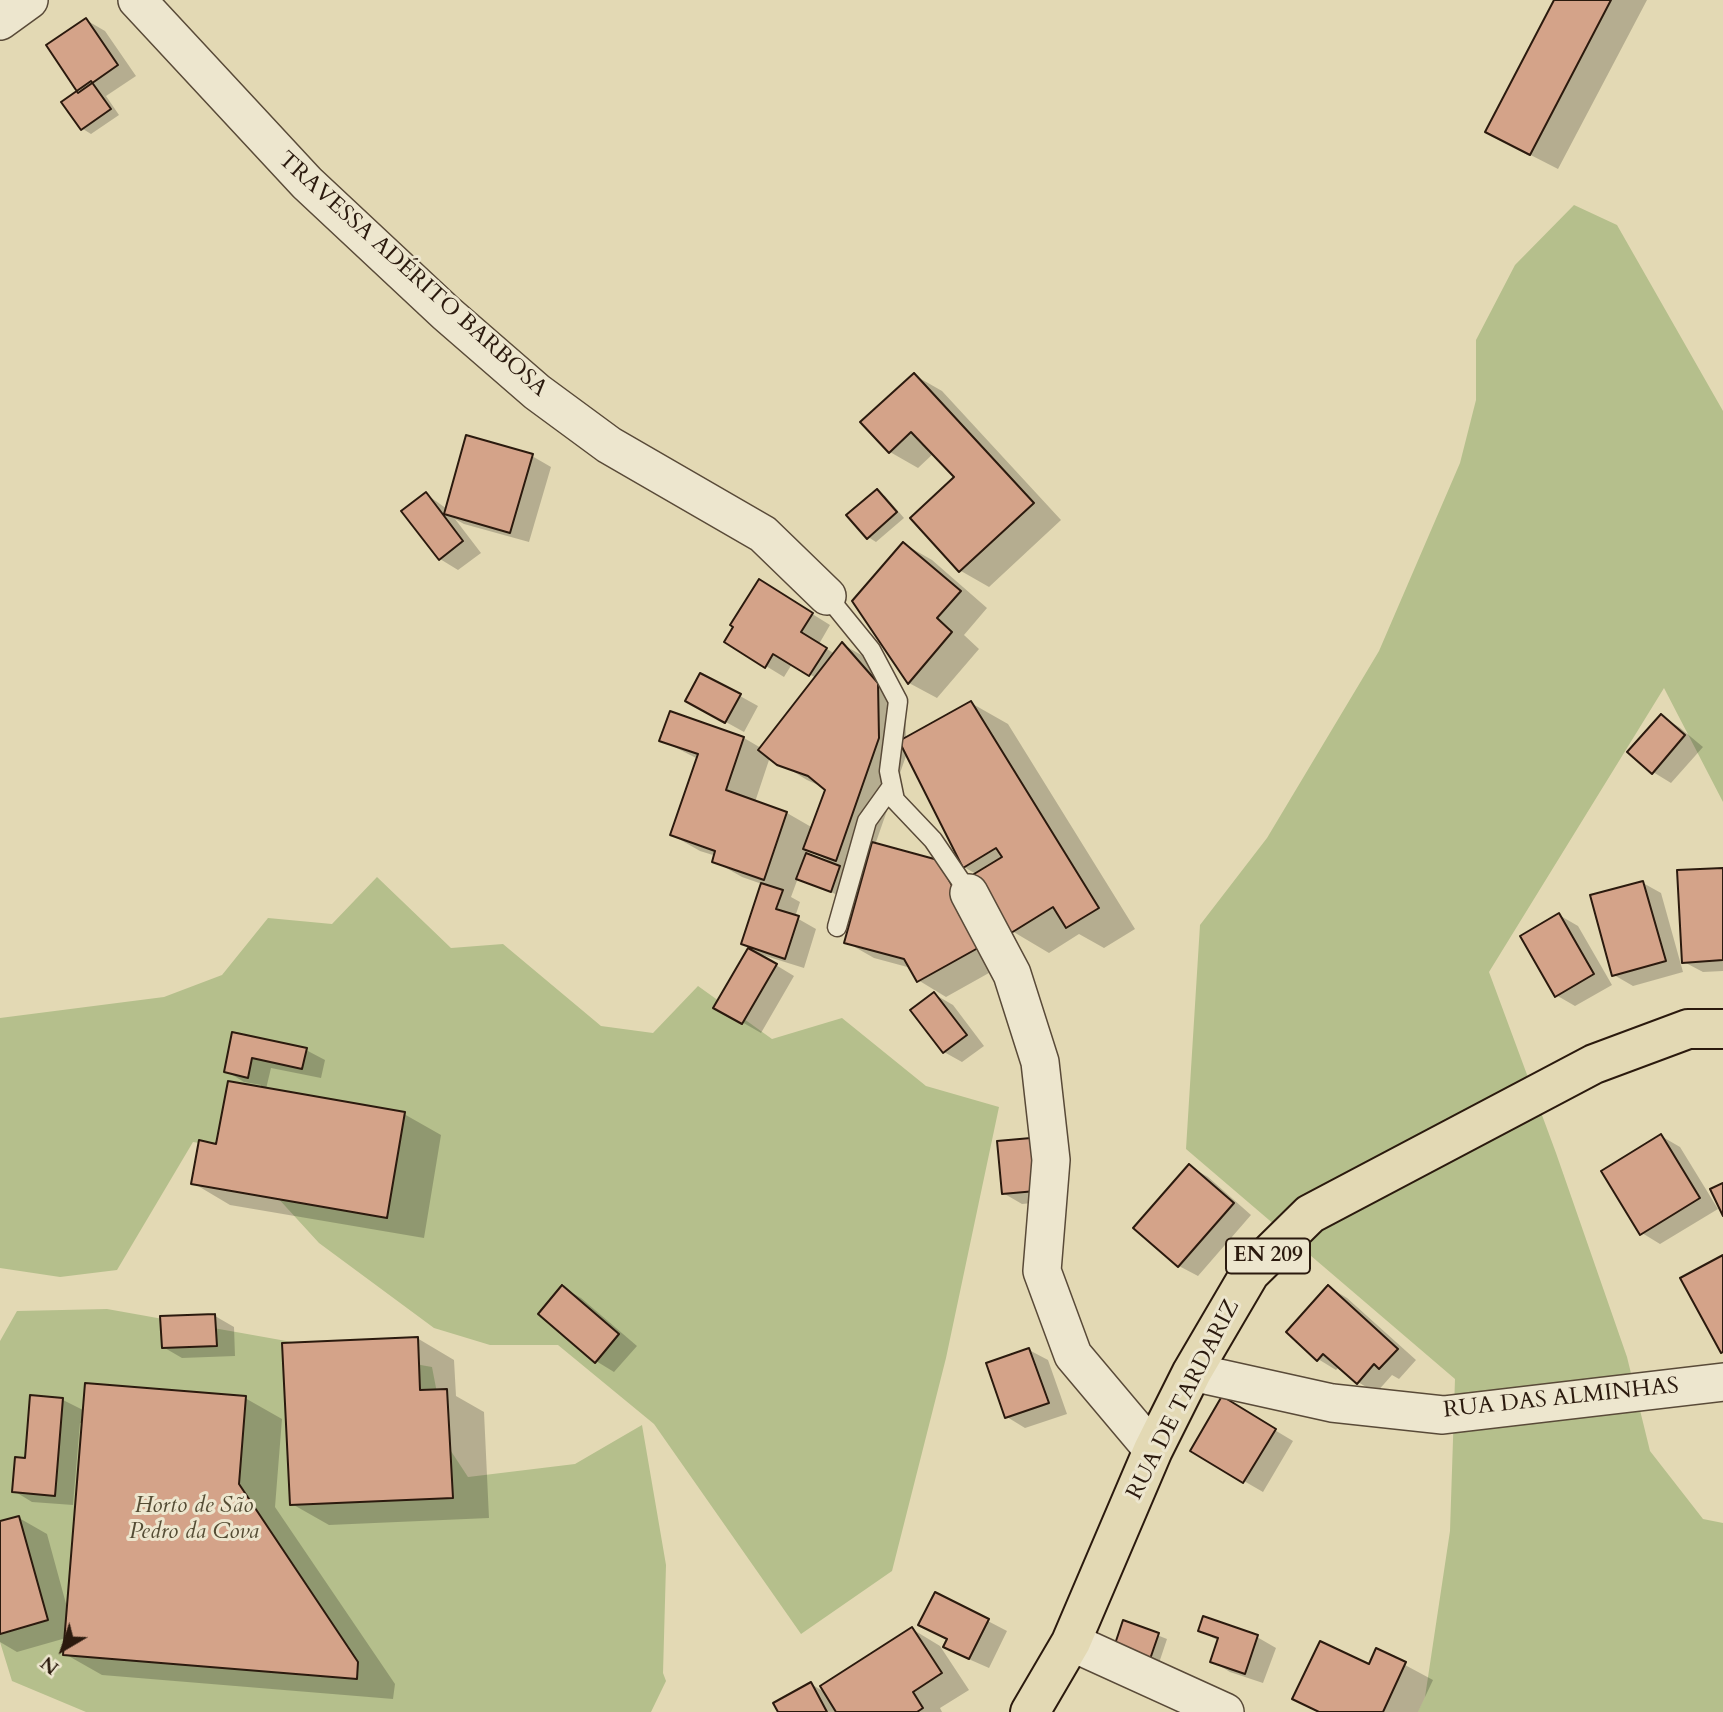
<!DOCTYPE html>
<html>
<head>
<meta charset="utf-8">
<style>
  body { margin:0 }
  #map { position:relative; width:1723px; height:1712px; overflow:hidden; background:#e3d9b4; font-family:Cardo,serif }
  canvas { display:block }
  .north { position:absolute; left:28px; top:1614px; width:70px; height:70px; -webkit-text-stroke:5px #ede6ce; paint-order:stroke; rotate:219deg; font-size:19px; font-weight:700; line-height:28px; text-align:center; color:#2b1a0e }
  .north::after { content:''; display:block; margin:auto; width:24px; height:32px; background:#2b1a0e; clip-path:polygon(50% 0,100% 100%,50% 72%,0 100%) }
</style>
</head>
<body>
<div id="map">
<canvas width="1723" height="1712"></canvas>
<div class="north">N</div>
</div>
<script>
const ctx = document.querySelector('canvas').getContext('2d');
ctx.lineJoin = 'round';
function fill(path, color) { ctx.fillStyle = color; ctx.fill(path, 'evenodd'); }
const shape = rows => new Path2D(rows.map(r => 'M' + r).join(''));
function trace(path, color, width, dash) { ctx.strokeStyle = color; ctx.lineWidth = width; ctx.lineCap = dash ? 'butt' : 'round'; ctx.setLineDash(dash || []); ctx.stroke(path); }
function drawText(font, color, halo, rows, align = 'center') {
  ctx.font = font + ' Cardo,serif'; ctx.lineWidth = 6; ctx.setLineDash([]); ctx.textBaseline = 'middle'; ctx.strokeStyle = halo; ctx.fillStyle = color; for (const [text, x, y, turn = 0] of rows) {
    ctx.save(); ctx.translate(x, y); ctx.rotate((+turn || 0) * Math.PI / 180); ctx.textAlign = isNaN(turn) ? turn : align; if (halo) ctx.strokeText(text, 0, 0); ctx.fillText(text, 0, 0); ctx.restore();
  }
}
const green = shape([
  [1574,205,1617,225,1723,411,1723,802,1664,688,1489,972,1556,1153,1627,1357,1650,1451,1703,1519,1723,1523,1723,1712,1418,1712,1425,1697,1450,1531,1455,1379,1186,1149,1200,925,1267,838,1379,651,1460,463,1476,400,1476,340,1515,265],
  [377,877,451,948,503,944,601,1026,653,1033,698,986,772,1039,842,1018,926,1086,999,1107,946,1358,892,1571,801,1634,654,1424,558,1345,490,1345,434,1328,319,1243,232,1148,193,1142,117,1270,60,1277,0,1268,0,1018,164,997,222,975,268,918,332,924],
  [107,1309,432,1367,447,1445,468,1477,575,1464,642,1425,666,1565,663,1673,666,1681,651,1712,86,1712,12,1681,0,1642,0,1341,17,1311]
]);
const shadow = shape([
  [1556,0,1647,0,1558,169,1515,147],
  [86,20,105,31,136,76,106,96,119,115,91,134,83,129,64,102,80,93],
  [914,375,942,391,1061,520,989,587,961,571,912,518,956,477,934,453,918,468,890,452],
  [532,456,551,467,529,542,464,524,455,519,481,553,458,570,440,559,426,494,447,509],
  [877,491,885,496,904,518,876,542,868,537],
  [904,544,932,560,987,608,964,635,979,649,937,698,909,683],
  [777,592,830,625,819,644,835,654,842,644,870,660,905,701,906,739,971,703,1008,724,1135,929,1104,948,1079,934,1049,953,1012,931,976,874,964,867,907,753,875,845,966,878,1005,964,946,997,918,980,911,968,874,958,846,942,864,876,849,870,840,896,798,878,791,897,800,902,795,917,816,929,804,968,756,953,794,976,761,1033,716,1007,750,948,743,944,762,884,742,877,714,861,716,856,700,851,672,835,698,759,661,740,744,738,761,748,816,678,792,664,784,677,766,666],
  [770,757,807,780,827,789,813,828,787,813,755,802],
  [808,849,829,861,828,863,806,855],
  [740,696,758,706,744,732,706,711],
  [1661,716,1679,727,1703,747,1671,783,1653,772],
  [1723,870,1723,971,1703,972,1684,962],
  [1643,883,1661,893,1683,972,1633,986,1614,975],
  [1559,915,1578,926,1612,985,1575,1006,1556,995],
  [934,994,953,1005,984,1046,962,1062,944,1052],
  [234,1034,306,1050,325,1060,321,1078,271,1068,266,1089,404,1114,441,1135,424,1238,230,1205,193,1183,260,1088,261,1085,244,1082,226,1071],
  [1661,1136,1680,1147,1718,1209,1660,1244,1642,1233],
  [999,1143,1054,1201,1022,1204,1003,1193],
  [1189,1166,1208,1177,1251,1215,1198,1276,1179,1266],
  [562,1287,581,1298,637,1346,614,1372,596,1361],
  [1329,1287,1347,1298,1416,1360,1399,1379,1392,1375,1376,1393,1358,1382,1340,1366,1336,1370,1318,1359],
  [215,1316,234,1327,235,1356,182,1358,163,1347],
  [417,1338,454,1360,456,1396,484,1412,489,1518,329,1525,292,1504],
  [1029,1350,1048,1360,1067,1414,1025,1428,1007,1417],
  [245,1398,282,1419,275,1507,395,1684,393,1699,102,1675,65,1654,66,1638,17,1652,0,1642,0,1523,19,1518,47,1534,68,1611,84,1423,80,1423,73,1505,32,1502,14,1491,27,1460,63,1400,85,1411],
  [1223,1399,1293,1441,1263,1492,1192,1451],
  [936,1594,1007,1631,989,1668,964,1657,949,1640],
  [1204,1619,1257,1637,1276,1648,1263,1683,1230,1672,1212,1661,1219,1641,1200,1631],
  [1124,1622,1167,1639,1157,1669],
  [912,1629,940,1646,969,1690,940,1708,942,1712,780,1712,811,1684,826,1693],
  [1377,1650,1433,1680,1418,1712,1318,1712,1294,1699,1369,1666]
]);
const building = shape([
  [1554,0,1611,0,1530,155,1485,132,1554,0],
  [86,18,118,65,78,93,46,45,86,18],
  [91,81,111,109,81,130,61,102,91,81],
  [914,373,1034,503,959,572,910,518,954,477,911,432,889,453,860,422,914,373],
  [466,435,533,454,510,533,444,514,466,435],
  [877,489,897,512,867,539,846,515,877,489],
  [426,492,463,541,439,560,401,511,426,492],
  [903,542,961,591,937,618,952,632,908,684,852,601,903,542],
  [759,579,813,613,801,632,827,648,809,676,773,654,765,668,724,642,733,627,730,625,759,579],
  [842,642,878,683,879,738,836,861,803,849,825,790,808,776,777,765,758,750,842,642],
  [700,673,741,694,725,723,685,701,700,673],
  [971,701,1099,908,1066,928,1053,907,1011,933,974,874,1002,857,996,848,963,868,899,741,971,701],
  [670,711,744,737,726,790,787,812,764,880,712,862,715,851,670,835,698,754,659,741,670,711],
  [1661,714,1685,735,1652,774,1627,752,1661,714],
  [872,842,938,860,981,938,978,948,917,982,904,959,844,943,872,842],
  [806,853,840,866,831,892,796,879,806,853],
  [1723,868,1723,960,1682,963,1677,870,1723,868],
  [1643,881,1666,961,1612,976,1590,895,1643,881],
  [761,883,783,890,776,909,799,916,785,959,741,944,761,883],
  [1559,913,1594,974,1555,997,1520,936,1559,913],
  [748,948,777,964,742,1024,713,1008,748,948],
  [934,992,967,1035,943,1053,910,1010,934,992],
  [232,1032,307,1048,302,1069,252,1058,248,1078,224,1072,232,1032],
  [228,1081,405,1112,387,1218,191,1184,199,1140,216,1144,228,1081],
  [1661,1134,1700,1198,1640,1235,1601,1171,1661,1134],
  [1031,1138,1036,1191,1002,1194,997,1141,1031,1138],
  [1189,1164,1234,1203,1178,1267,1133,1228,1189,1164],
  [1723,1183,1723,1216,1710,1189,1723,1183],
  [1723,1255,1723,1352,1721,1353,1680,1278,1723,1255],
  [562,1285,619,1334,595,1363,538,1314,562,1285],
  [1328,1285,1398,1349,1379,1369,1374,1364,1357,1384,1323,1354,1317,1361,1286,1332,1328,1285],
  [215,1314,217,1346,162,1348,160,1316,215,1314],
  [418,1337,420,1390,447,1389,453,1498,290,1505,282,1343,418,1337],
  [1029,1348,1049,1403,1005,1418,986,1363,1029,1348],
  [85,1383,246,1396,239,1484,358,1662,357,1679,63,1655,85,1383],
  [30,1395,63,1398,55,1496,12,1492,15,1457,25,1458,30,1395],
  [1222,1396,1276,1429,1243,1483,1190,1451,1222,1396],
  [19,1516,48,1620,0,1634,0,1521,19,1516],
  [935,1592,989,1619,969,1659,943,1647,947,1639,918,1625,935,1592],
  [1203,1616,1258,1635,1245,1674,1210,1662,1218,1638,1198,1631,1203,1616],
  [1123,1620,1159,1633,1148,1665,1112,1653,1123,1620],
  [912,1627,942,1673,913,1692,923,1708,917,1712,836,1712,820,1686,912,1627],
  [1320,1641,1369,1664,1376,1648,1406,1662,1383,1712,1319,1712,1292,1699,1320,1641],
  [811,1682,827,1712,778,1712,773,1703,811,1682]
]);
const service = shape([
  [827,596,871,650,898,701,889,771,895,800,933,840,969,893],
  [837,927,867,821,892,786]
]);
const minor = shape([
  [137,0,307,183,446,313,537,392,609,445,763,534,827,596],
  [0,21,29,0],
  [969,893,1012,974,1040,1062,1051,1160,1042,1271,1073,1355,1153,1450],
  [1192,1372,1332,1403,1443,1415,1723,1382],
  [1071,1642,1225,1712]
]);
const primary = shape([
  [1030,1712,1071,1642,1153,1450,1192,1372,1250,1273,1310,1214,1594,1064,1688,1029,1723,1029]
]);
const shields = [
  [1268,1256,84]
];
const shieldNames = [
  ["EN 209",1268,1256]
];
const streetNames = [
  ["TRAVESSA ADÉRITO BARBOSA",412,275,42],
  ["RUA DAS ALMINHAS",1561,1399,-6],
  ["RUA DE TARDARIZ",1184,1400,-63]
];
const parkNames = [
  ["Horto de São",194,1507],
  ["Pedro da Cova",194,1533]
];
fill(green, '#b5bf8c');
fill(shadow, '#0003');
fill(building, '#d4a389');
trace(building, '#2b1a0e', 2);
trace(service, '#594a38', 21);
trace(minor, '#594a38', 40);
trace(primary, '#2b1a0e', 42);
trace(service, '#ede6ce', 18);
trace(minor, '#ede6ce', 37);
trace(primary, '#e3d9b4', 38);
for (const [x, y, w] of shields) { const box = new Path2D(); box.roundRect(x - w / 2, y - 17.5, w, 35, 5); ctx.fillStyle = '#ede6ce'; ctx.fill(box); trace(box, '#2b1a0e', 2); }
drawText('bold 21px', '#2b1a0e', null, shieldNames);
drawText('23px', '#2b1a0e', '#ede6ce', streetNames);
drawText('italic 23px', '#544c34', '#ede6ce', parkNames);
</script>
</body>
</html>
